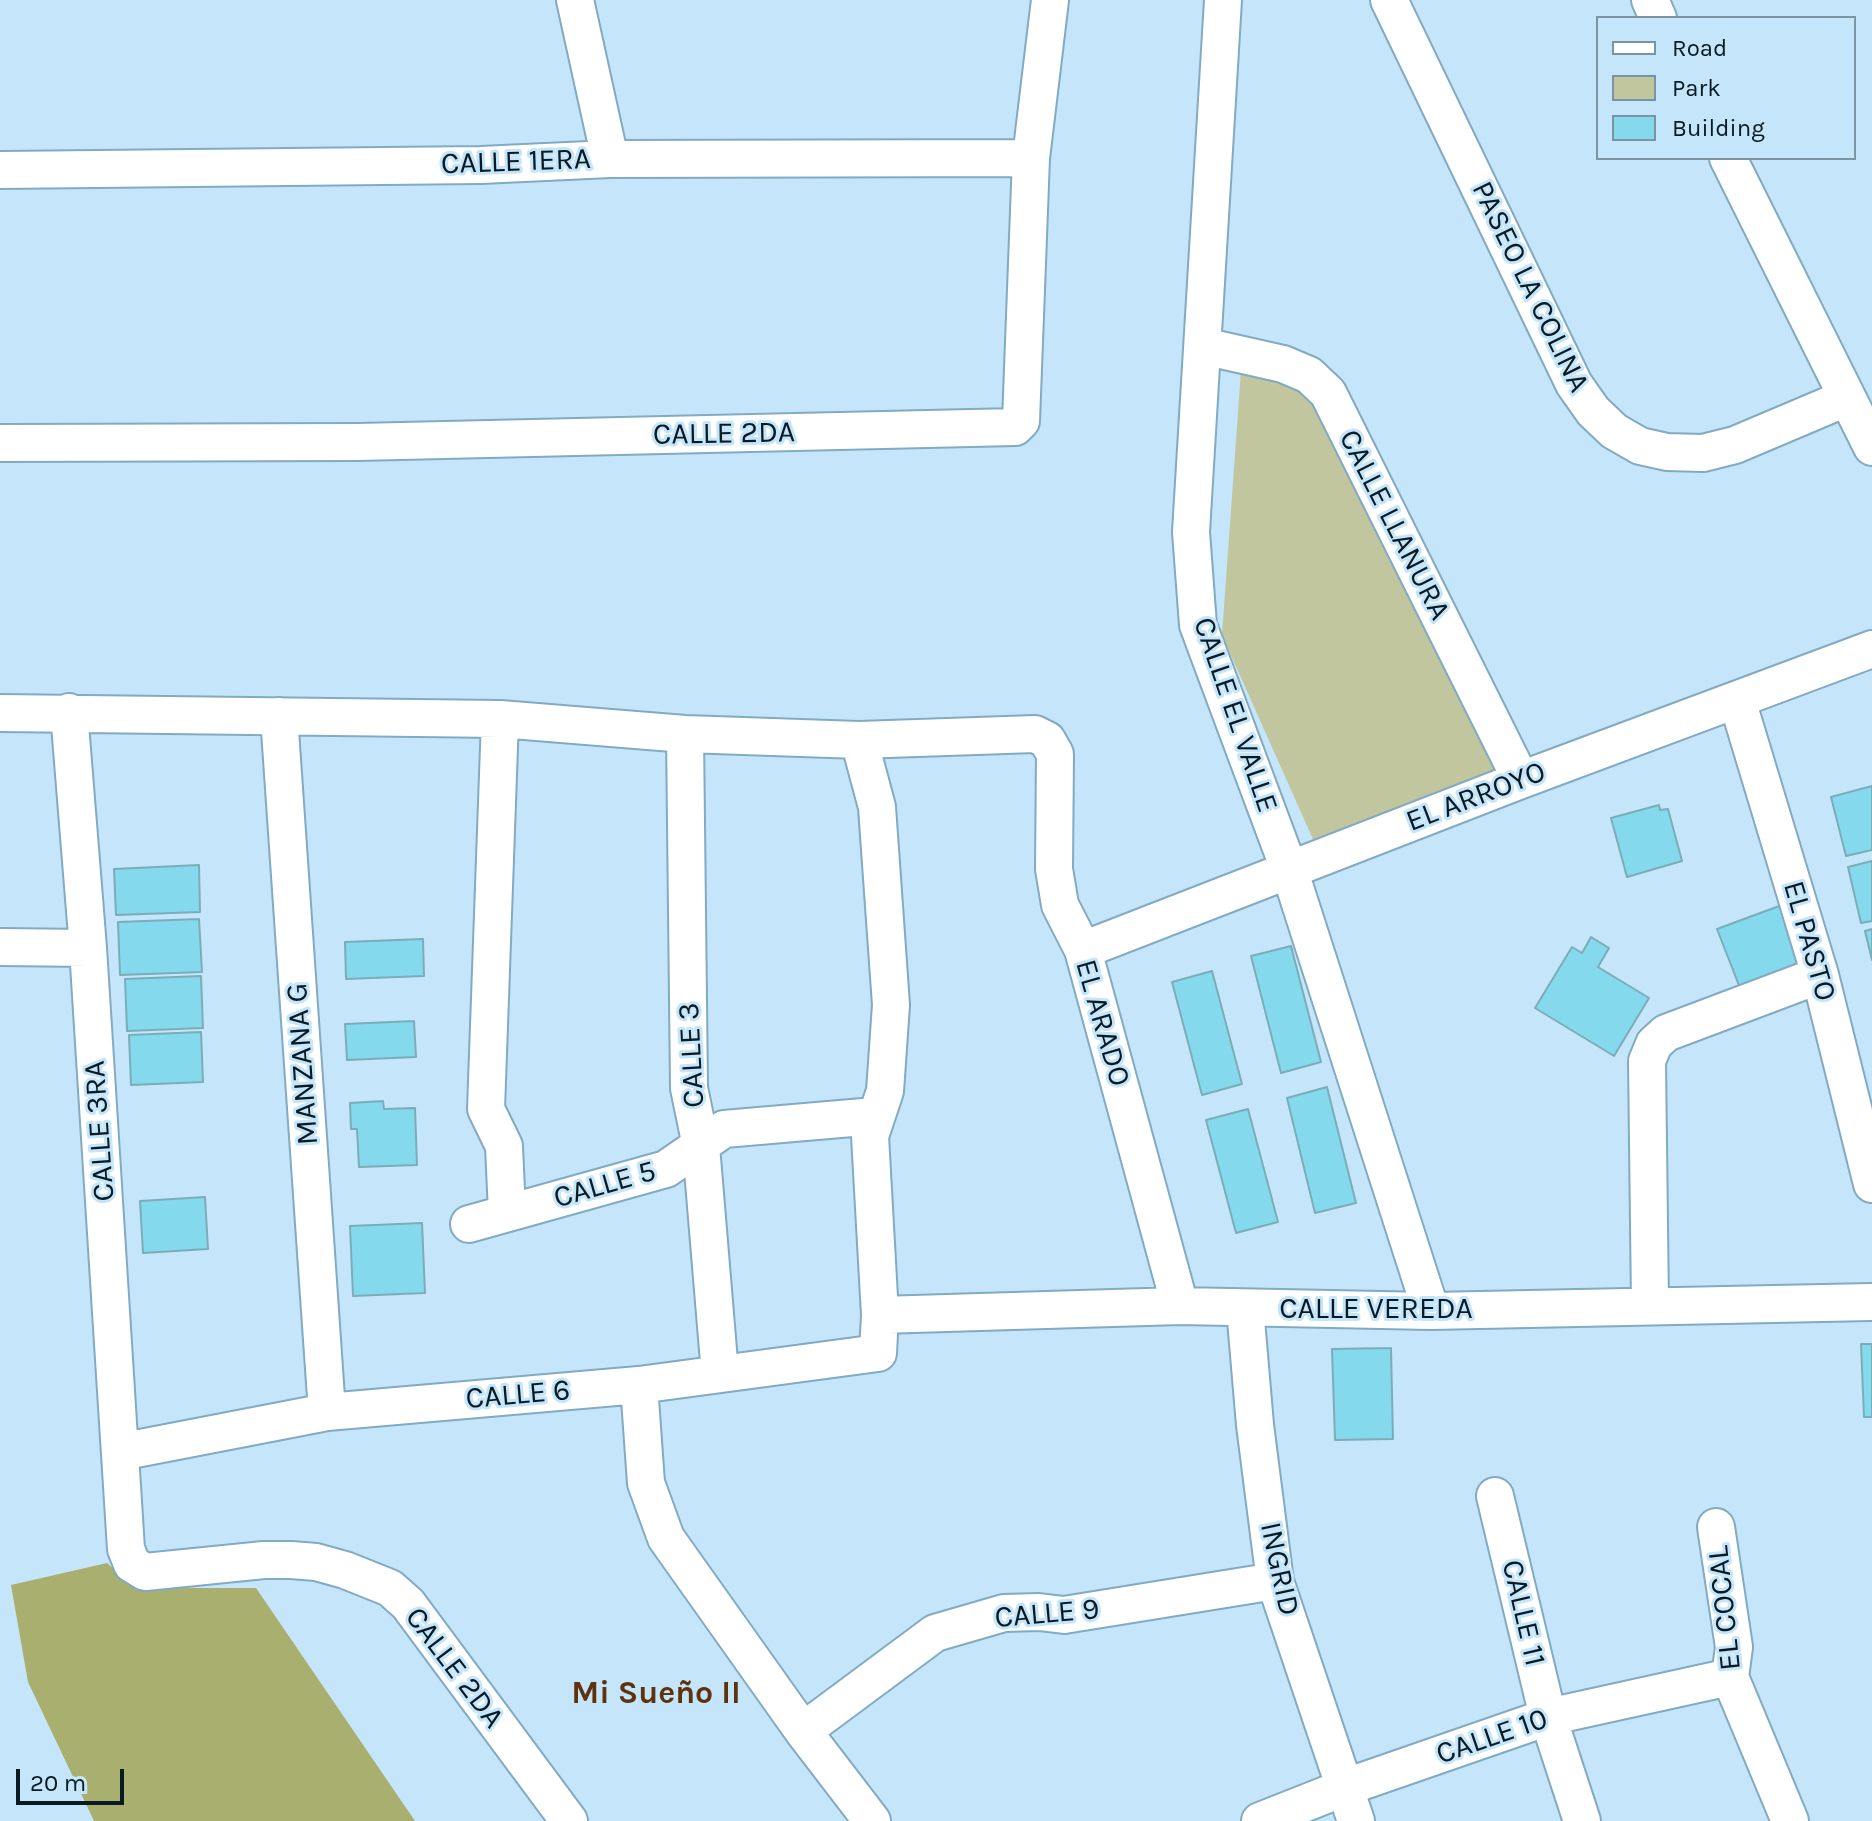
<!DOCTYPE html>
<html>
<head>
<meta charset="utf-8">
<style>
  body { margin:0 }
  #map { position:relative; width:1872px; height:1821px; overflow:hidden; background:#c5e6fa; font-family:Karla,sans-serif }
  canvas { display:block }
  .legend { position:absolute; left:1596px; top:16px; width:260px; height:144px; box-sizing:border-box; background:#c5e6fa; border:2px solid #7a94a4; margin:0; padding:10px 14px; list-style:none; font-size:24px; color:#0a1a22 }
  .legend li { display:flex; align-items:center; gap:16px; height:40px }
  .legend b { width:40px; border:2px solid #7a94a4 }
  .scale { position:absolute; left:16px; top:1769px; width:108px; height:36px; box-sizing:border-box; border:4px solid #0a1a22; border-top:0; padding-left:10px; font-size:24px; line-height:28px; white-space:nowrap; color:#0a1a22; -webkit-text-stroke:6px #c5e6fa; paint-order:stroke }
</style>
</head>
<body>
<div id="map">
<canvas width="1872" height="1821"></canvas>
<ul class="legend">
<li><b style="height:10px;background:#fff"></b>Road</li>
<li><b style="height:22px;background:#c1c69e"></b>Park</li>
<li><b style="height:22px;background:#85d9ec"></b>Building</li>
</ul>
<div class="scale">20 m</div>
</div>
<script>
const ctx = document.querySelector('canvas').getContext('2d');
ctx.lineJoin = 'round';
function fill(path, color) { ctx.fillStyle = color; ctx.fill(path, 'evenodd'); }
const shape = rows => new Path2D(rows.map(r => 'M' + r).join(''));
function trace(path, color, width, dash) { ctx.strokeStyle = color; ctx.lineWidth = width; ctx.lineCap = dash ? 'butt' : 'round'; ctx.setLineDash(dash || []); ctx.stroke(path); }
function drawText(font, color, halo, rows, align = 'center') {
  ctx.font = font + ' Karla,sans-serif'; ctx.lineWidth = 6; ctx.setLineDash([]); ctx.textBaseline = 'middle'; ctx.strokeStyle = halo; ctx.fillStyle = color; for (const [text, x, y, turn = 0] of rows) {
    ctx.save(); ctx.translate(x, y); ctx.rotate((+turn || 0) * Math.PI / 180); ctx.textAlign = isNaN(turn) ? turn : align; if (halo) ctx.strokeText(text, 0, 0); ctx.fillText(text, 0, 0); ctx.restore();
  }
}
const green = shape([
  [1241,371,1285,379,1334,422,1526,768,1320,855,1222,635]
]);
const forest = shape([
  [107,1563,134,1588,256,1588,415,1821,94,1821,28,1682,11,1585]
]);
const building = shape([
  [1872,786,1872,850,1846,856,1831,797,1872,786],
  [1659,805,1660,810,1668,809,1682,861,1627,877,1611,818,1659,805],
  [1872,861,1872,921,1861,923,1848,867,1872,861],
  [199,865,200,912,116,915,114,869,199,865],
  [1790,902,1812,961,1740,988,1717,929,1790,902],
  [199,919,202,972,120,975,118,922,199,919],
  [1872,929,1872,960,1865,931,1872,929],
  [1591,937,1609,948,1598,967,1649,998,1614,1056,1535,1008,1572,947,1582,953,1591,937],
  [423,939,424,976,346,979,345,942,423,939],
  [1291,946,1321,1062,1281,1073,1251,956,1291,946],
  [1212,971,1242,1084,1202,1095,1172,982,1212,971],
  [201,976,203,1028,127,1031,125,979,201,976],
  [414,1021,416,1057,347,1060,345,1024,414,1021],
  [201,1032,203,1082,131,1085,129,1035,201,1032],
  [1327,1087,1356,1203,1315,1213,1287,1098,1327,1087],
  [383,1101,384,1109,415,1108,417,1165,359,1167,357,1129,351,1129,350,1103,383,1101],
  [1248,1109,1278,1222,1236,1233,1206,1120,1248,1109],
  [205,1197,208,1249,143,1253,140,1201,205,1197],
  [422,1223,425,1293,353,1296,350,1226,422,1223],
  [1861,1344,1872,1344,1872,1417,1864,1417,1861,1344],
  [1391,1348,1393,1439,1335,1440,1332,1349,1391,1348]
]);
const minor = shape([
  [575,0,610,159],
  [1223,0,1191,532,1198,625,1289,869,1431,1311],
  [1389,0,1574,384,1593,411,1614,431,1640,446,1667,452,1703,453,1735,445,1846,398],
  [1650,0,1658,18],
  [1728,158,1872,447],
  [0,170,481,165,610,159,1031,158],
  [1203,346,1283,364,1309,375,1328,393,1521,780],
  [0,443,357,442,1015,427,1021,421,1031,158,1050,0],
  [1737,700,1820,975,1872,1184],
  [69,712,88,948,126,1549,132,1564,145,1572,264,1560,291,1560,316,1562,345,1570,390,1588,408,1604,569,1821],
  [0,713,500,719,685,734,859,740,1035,734,1047,740,1055,754,1054,869,1060,905,1083,950,1180,1306],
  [279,716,327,1412],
  [500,719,486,1109,504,1146,507,1213],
  [685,734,689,1088,701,1146,720,1374],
  [0,947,88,948],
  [1083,950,1521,780,1872,649],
  [469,1224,666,1169,724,1129,875,1116],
  [1650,1305,1647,1061,1654,1044,1666,1033,1820,975],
  [1245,1308,1255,1425,1275,1581,1356,1821],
  [880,1315,1180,1306,1431,1311,1872,1302],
  [639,1385,646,1483,666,1538,803,1731,872,1821],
  [120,1452,327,1412,639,1385,878,1353,880,1315,870,1136,885,1091,891,1005,877,807,859,740],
  [1495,1496,1548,1717,1582,1821],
  [1716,1527,1734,1647,1730,1677,1790,1821],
  [803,1731,935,1633,1004,1613,1039,1612,1064,1615,1275,1581],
  [1260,1821,1346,1787,1548,1717,1730,1677]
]);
const streetNames = [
  ["CALLE 1ERA",516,162,-2],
  ["PASEO LA COLINA",1530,287,64],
  ["CALLE 2DA",724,434,-1],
  ["CALLE LLANURA",1394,525,63],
  ["CALLE EL VALLE",1235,715,71],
  ["EL ARROYO",1476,797,-21],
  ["EL PASTO",1809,941,74],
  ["EL ARADO",1102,1023,74],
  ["CALLE 3",692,1055,-93],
  ["MANZANA G",303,1064,-94],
  ["CALLE 3RA",100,1131,-94],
  ["CALLE 5",605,1185,-16],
  ["CALLE VEREDA",1376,1309],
  ["CALLE 6",518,1395,-5],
  ["INGRID",1279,1569,78],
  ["EL COCAL",1725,1608,-96],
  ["CALLE 11",1523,1613,77],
  ["CALLE 9",1047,1614,-5],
  ["CALLE 2DA",454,1668,53],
  ["CALLE 10",1492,1737,-19]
];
const neighbourhoodNames = [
  ["Mi Sueño II",656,1694]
];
fill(green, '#c1c69e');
fill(forest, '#a8af6f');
fill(building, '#85d9ec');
trace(building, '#7badb8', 2);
trace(minor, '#82aac1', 40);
trace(minor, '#fff', 36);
drawText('30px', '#0a1a22', '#c5e6fa', streetNames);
drawText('bold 32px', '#5e310f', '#c5e6fa', neighbourhoodNames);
</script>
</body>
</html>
